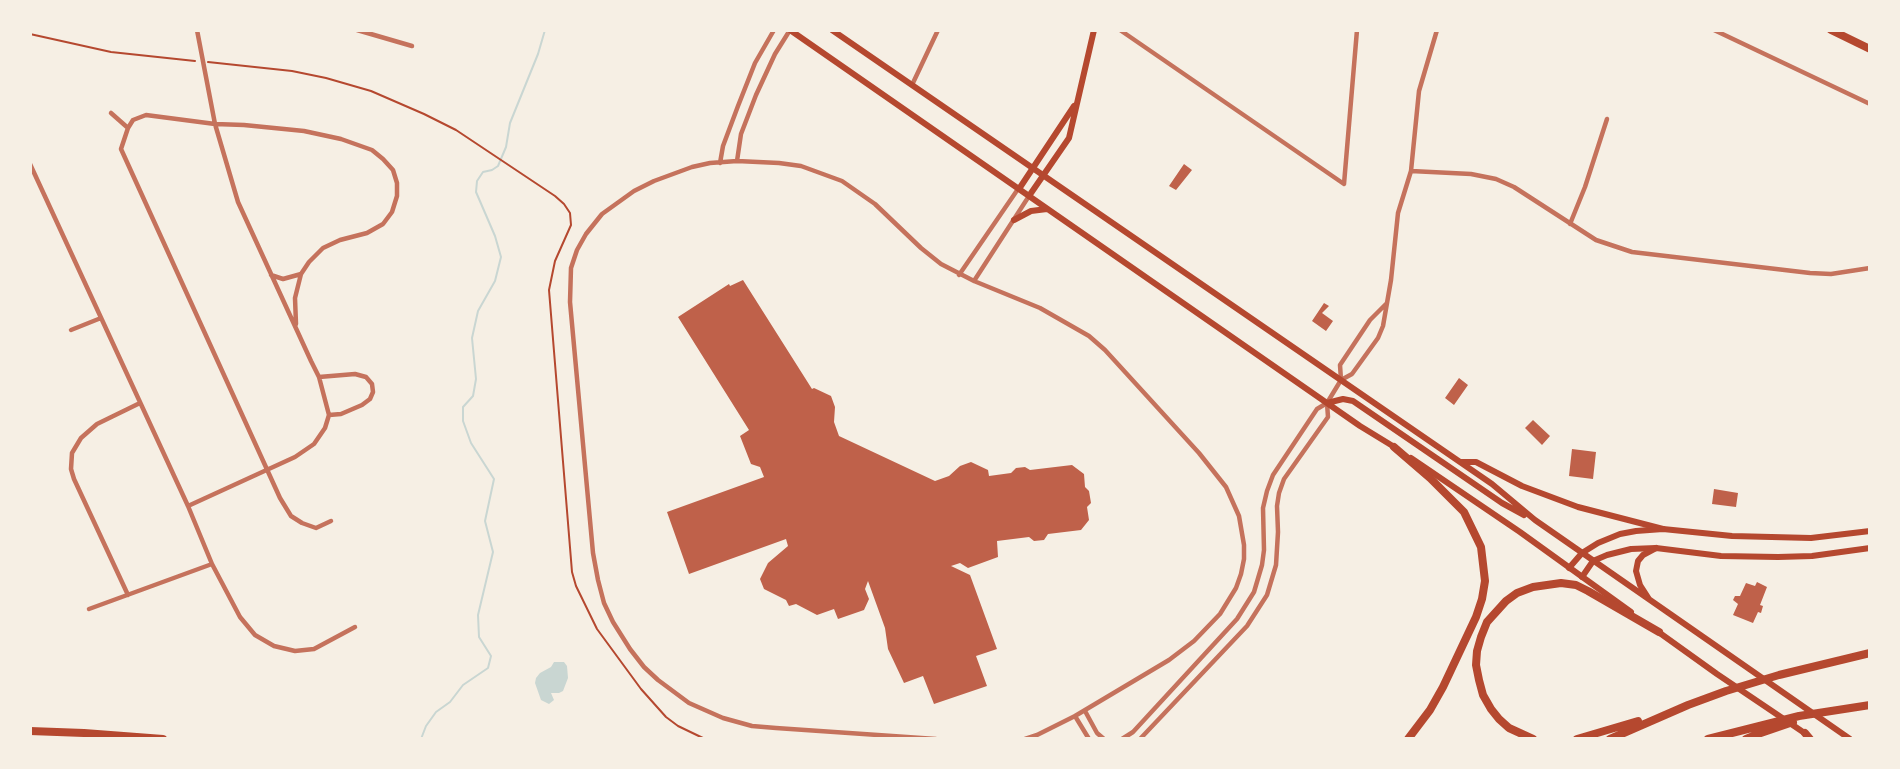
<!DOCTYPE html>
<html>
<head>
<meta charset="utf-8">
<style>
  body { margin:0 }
  #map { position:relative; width:1900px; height:769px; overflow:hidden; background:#f6efe4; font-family:Mulish,sans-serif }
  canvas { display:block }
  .frame { position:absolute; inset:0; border:32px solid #f6efe4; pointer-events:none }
</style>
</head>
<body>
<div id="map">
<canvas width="1900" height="769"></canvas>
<div class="frame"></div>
</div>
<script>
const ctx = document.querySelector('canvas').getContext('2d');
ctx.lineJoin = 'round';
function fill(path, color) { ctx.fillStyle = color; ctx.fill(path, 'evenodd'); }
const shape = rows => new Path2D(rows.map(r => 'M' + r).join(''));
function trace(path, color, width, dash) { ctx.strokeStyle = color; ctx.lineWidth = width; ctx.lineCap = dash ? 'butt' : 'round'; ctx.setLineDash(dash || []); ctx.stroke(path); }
const water = shape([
  [554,662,564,662,567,666,568,678,563,691,559,693,551,693,554,700,549,704,541,700,535,683,536,678,540,673,551,667]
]);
const stream = shape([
  [421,739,426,726,436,712,450,702,463,685,488,668,491,656,479,637,478,615,493,552,485,521,494,479,471,443,463,421,463,407,473,396,476,379,472,338,478,311,495,281,501,257,495,236,476,192,477,181,483,172,492,170,498,166,506,147,510,123,538,54,545,30]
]);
const building = shape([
  [1184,164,1192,170,1176,190,1169,186],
  [743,280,812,389,814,388,831,396,835,407,834,422,839,436,935,481,949,476,960,466,971,462,988,470,989,476,1011,473,1016,468,1025,467,1030,470,1072,465,1084,474,1085,487,1089,491,1091,503,1087,507,1089,520,1081,530,1048,534,1044,540,1034,541,1029,537,997,541,998,557,968,568,960,563,951,566,970,575,997,649,976,656,987,686,934,704,923,676,904,683,888,649,885,628,868,581,865,589,869,599,864,610,838,619,834,609,817,615,796,604,789,606,786,600,764,589,760,579,768,563,788,546,786,539,689,574,667,512,764,477,760,467,751,464,740,436,749,430,678,317,729,284,730,286],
  [1324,303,1329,306,1322,313,1333,321,1326,331,1312,321],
  [1459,378,1468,385,1454,405,1445,398],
  [1533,420,1550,436,1542,445,1525,428],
  [1572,449,1596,452,1593,479,1569,476],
  [1714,489,1738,493,1736,507,1712,504],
  [1757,582,1767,587,1760,605,1763,606,1761,613,1758,612,1753,623,1733,615,1738,604,1733,600,1735,596,1740,596,1746,583,1755,586]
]);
const path = shape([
  [30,34,111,52,195,61],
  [208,62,292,71,326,78,371,91,424,114,456,130,555,196,564,204,570,213,571,225,555,261,549,290,572,572,576,586,597,629,641,689,666,717,678,726,705,739]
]);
const minor = shape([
  [357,30,412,46],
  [1120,30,1344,184,1357,30],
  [1437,30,1419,91,1411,171,1471,174,1496,179,1514,187,1596,240,1632,252,1810,273,1831,274,1870,268],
  [1714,30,1870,104],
  [912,85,938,30],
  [111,113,128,128,133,120,146,115,215,124,244,125,304,131,341,139,372,150,383,159,393,170,397,183,397,196,392,212,383,224,367,233,340,240,323,248,309,262,301,274],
  [128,128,121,149,280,498,291,516,302,523,316,528,331,521],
  [737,161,741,134,756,95,775,54,790,30],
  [720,163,723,146,738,106,755,63,774,30],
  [30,164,188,506,212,564,240,617,255,635,274,646,295,651,314,649,355,627],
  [1570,224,1585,187,1607,119],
  [271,275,283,279,301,274,295,298,296,324],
  [959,275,1018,189],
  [974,281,1029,196],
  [71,330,101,318],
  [319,377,355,374,366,377,372,384,373,392,370,399,362,405,341,414,329,415],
  [1341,380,1340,365,1370,320,1386,304],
  [188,506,295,457,314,444,325,428,329,415,319,377,311,361,238,202,215,124,197,30],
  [128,595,74,479,71,469,72,453,81,438,97,424,140,403],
  [89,609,212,564],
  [1085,711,1097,733,1104,739],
  [1075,716,1089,739],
  [936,739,776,728,752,726,723,718,689,703,658,680,644,667,630,649,613,622,604,603,598,580,593,553,570,302,571,268,577,250,586,234,602,214,634,191,654,181,692,167,710,163,737,161,779,163,801,166,842,181,875,204,921,248,941,264,974,281,1040,308,1089,336,1105,350,1199,453,1226,487,1239,516,1244,545,1244,559,1241,574,1236,588,1220,614,1194,641,1169,660,1075,716,1037,735,1025,739],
  [1122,739,1133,732,1237,619,1254,592,1262,565,1264,550,1263,508,1267,491,1273,475,1317,409,1327,403,1341,380,1352,374,1378,338,1383,326,1391,280,1398,213,1411,171],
  [1140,739,1247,626,1267,595,1276,565,1278,532,1277,506,1279,493,1284,479,1328,417,1327,403]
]);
const secondary = shape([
  [1019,189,1074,106],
  [1029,196,1069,138,1094,30],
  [1569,568,1582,553,1598,543,1620,534,1636,531,1663,529,1732,536,1811,538,1870,531],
  [1582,577,1593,561,1607,555,1631,549,1656,548,1721,556,1778,557,1812,556,1870,548]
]);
const primary = shape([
  [790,30,1360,426,1396,448],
  [832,30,1492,484,1535,520,1850,739],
  [1014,220,1031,211,1047,209],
  [1327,403,1343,399,1353,401,1502,503,1524,515],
  [1411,458,1520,532,1631,612],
  [1461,462,1476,462,1522,486,1578,507,1663,529],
  [1649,599,1640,585,1636,571,1638,561,1643,555,1656,548],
  [1657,631,1717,674,1806,734]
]);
const motorway = shape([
  [1831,30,1870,49],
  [1394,447,1430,478,1464,512,1481,547,1485,581,1482,599,1476,617,1443,687,1430,710,1408,739],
  [30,731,84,733,163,739],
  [1805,733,1810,739],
  [1533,739,1509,728,1499,719,1491,709,1483,695,1479,680,1476,665,1477,651,1481,637,1487,622,1506,601,1517,593,1533,587,1561,583,1576,585,1588,591,1659,632],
  [1577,739,1638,721],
  [1610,739,1688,705,1726,691,1779,675,1870,653],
  [1708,739,1799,716,1870,705],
  [1746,739,1758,734,1793,722]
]);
fill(water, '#c9d6d2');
trace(stream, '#c9d6d2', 2);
fill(building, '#bf614a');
trace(path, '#b5482f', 2);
trace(minor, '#c5725c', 4.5);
trace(secondary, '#b5482f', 6);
trace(primary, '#b5482f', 6);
trace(motorway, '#b5482f', 8);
</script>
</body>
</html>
